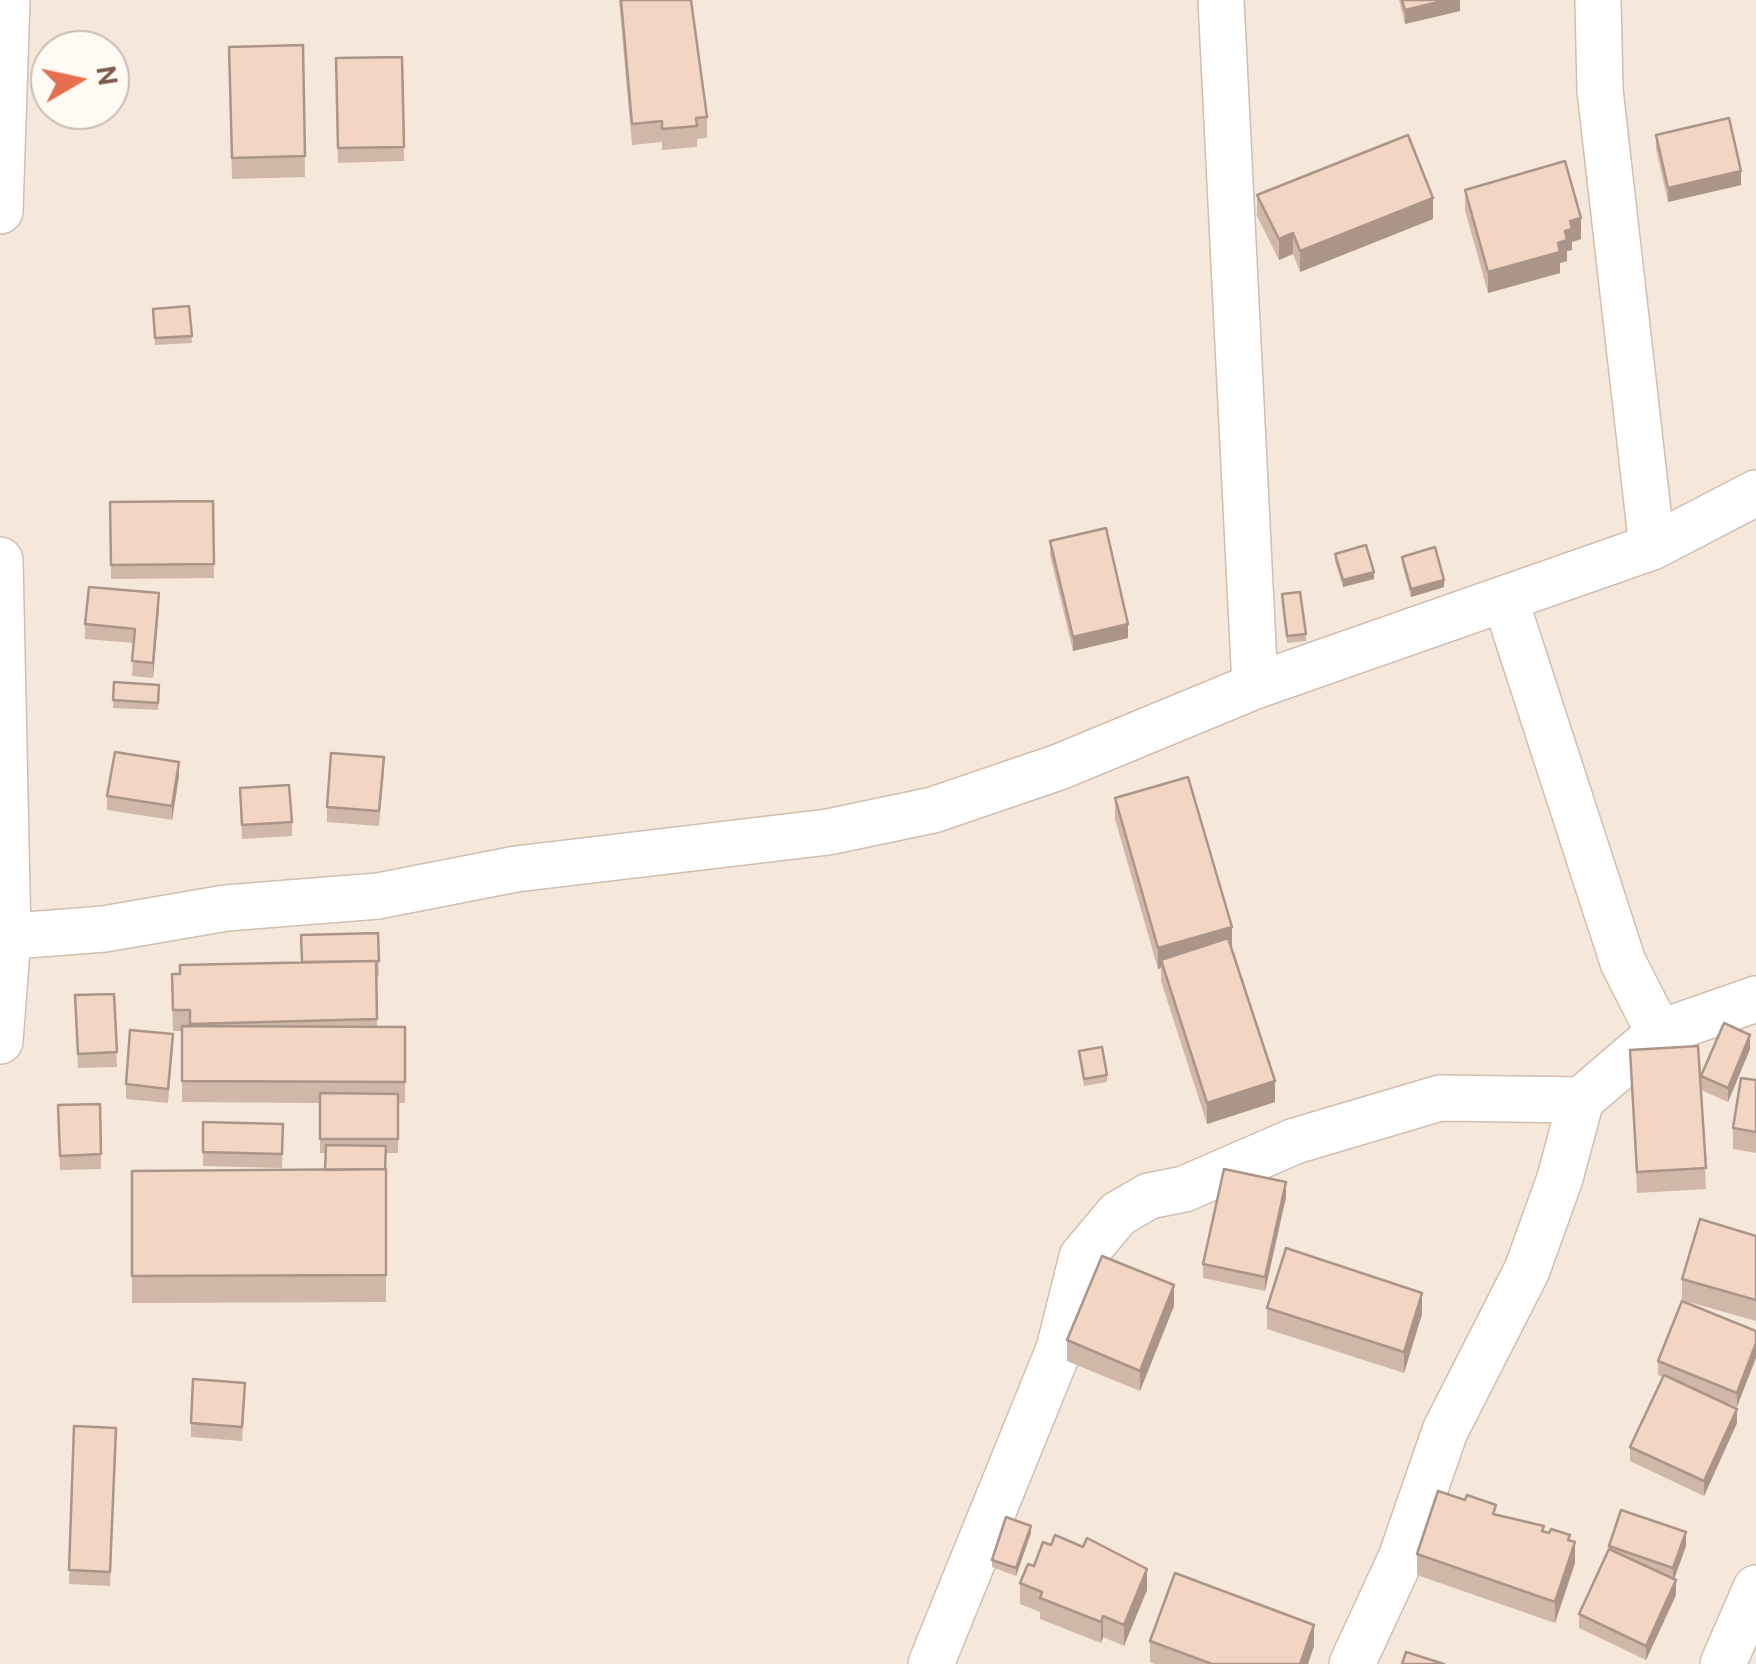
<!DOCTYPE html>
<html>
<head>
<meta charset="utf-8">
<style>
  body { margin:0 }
  #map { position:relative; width:1756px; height:1664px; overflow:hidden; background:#fdf6ec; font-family:Cabin,sans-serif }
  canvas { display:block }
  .north { position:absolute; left:30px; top:30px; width:100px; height:100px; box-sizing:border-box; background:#fffaf3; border:2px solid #cabbb1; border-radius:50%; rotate:81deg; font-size:28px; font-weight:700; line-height:40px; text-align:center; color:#7a5c4d }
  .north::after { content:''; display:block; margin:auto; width:35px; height:45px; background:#e76f51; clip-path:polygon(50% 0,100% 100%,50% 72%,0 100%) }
</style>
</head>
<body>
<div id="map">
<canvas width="1756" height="1664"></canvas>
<div class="north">N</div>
</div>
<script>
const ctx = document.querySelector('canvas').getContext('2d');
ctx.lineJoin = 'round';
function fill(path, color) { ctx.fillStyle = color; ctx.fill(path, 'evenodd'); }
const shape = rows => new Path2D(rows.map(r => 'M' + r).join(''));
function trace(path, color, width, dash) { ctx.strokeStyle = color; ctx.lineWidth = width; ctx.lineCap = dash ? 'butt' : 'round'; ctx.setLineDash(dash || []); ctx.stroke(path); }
const residential = shape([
  [0,0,1756,0,1756,1664,0,1664],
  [50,50,110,50,110,110,50,110]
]);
const minor = shape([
  [1221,0,1255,686],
  [1598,0,1600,90,1652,547],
  [0,211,7,0],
  [0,560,8,937,0,1041],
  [1506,602,1623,962,1659,1033],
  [0,937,104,929,226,908,378,896,516,869,828,832,933,810,1059,767,1255,686,1652,547,1756,493],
  [931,1664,1059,1349,1082,1257,1118,1214,1149,1196,1184,1189,1295,1141,1440,1098,1581,1100,1659,1033,1756,999],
  [1352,1664,1401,1558,1445,1431,1527,1270,1560,1178,1581,1100],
  [1723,1664,1756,1588]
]);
const wall = shape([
  [619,0,691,0,707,117,707,138,697,139,697,147,662,150,662,142,632,145],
  [1399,0,1460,0,1460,11,1405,24],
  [303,45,305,177,232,179,229,47],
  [402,57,404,161,338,163,336,58],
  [1656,135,1741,185,1668,202,1656,149],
  [1465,190,1581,239,1572,242,1572,250,1567,251,1567,261,1560,263,1560,273,1488,293,1465,210],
  [1257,195,1433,219,1300,272,1293,254,1279,260,1257,216],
  [189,306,192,343,155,345,153,309],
  [213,501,214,578,111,579,110,502],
  [1050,541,1128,638,1073,651,1050,555],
  [1335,554,1374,579,1343,587,1335,561],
  [1402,557,1444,587,1411,597,1402,564],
  [1282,594,1306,634,1306,641,1287,643],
  [159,607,153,678,132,676,134,643,85,639,85,624],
  [114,682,159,685,158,710,113,708],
  [384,772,379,826,327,822,327,807],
  [179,776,172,820,107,810,107,796],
  [240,788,292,822,292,836,242,839],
  [1115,798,1232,948,1275,1102,1207,1124,1161,981,1161,968,1158,969,1115,819],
  [378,933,379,976,376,976,377,1027,405,1027,405,1103,398,1103,398,1153,386,1153,386,1302,132,1303,132,1171,325,1170,326,1153,320,1153,320,1103,182,1102,182,1031,173,1031,172,995,302,962],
  [114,994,117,1067,78,1068,75,995],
  [173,1048,168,1103,126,1099,126,1084],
  [1750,1049,1728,1102,1701,1090,1706,1189,1637,1193,1630,1050,1701,1076],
  [1079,1051,1107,1075,1107,1082,1084,1086],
  [1756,1080,1756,1153,1733,1149,1733,1128],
  [100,1104,101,1169,60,1170,58,1105],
  [203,1122,283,1124,282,1168,203,1166],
  [1286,1197,1265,1291,1203,1278,1203,1264],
  [1756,1236,1756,1321,1682,1300,1682,1279],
  [1174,1306,1140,1391,1067,1361,1067,1340],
  [1267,1308,1422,1314,1404,1373,1267,1329],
  [1756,1331,1737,1407,1712,1397,1737,1423,1704,1496,1630,1461,1630,1447,1663,1377,1658,1375,1658,1361],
  [245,1397,242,1441,191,1437,191,1423],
  [74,1426,116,1428,110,1586,69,1584],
  [1496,1514,1570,1541,1575,1563,1555,1623,1417,1575,1417,1554],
  [1031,1533,1016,1576,992,1567,992,1560],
  [1609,1546,1686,1546,1674,1579,1676,1595,1646,1660,1579,1628,1579,1614,1609,1550],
  [1020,1583,1147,1590,1124,1646,1103,1637,1101,1643,1040,1619,1040,1612,1020,1604],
  [1150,1641,1314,1646,1308,1664,1155,1664,1150,1662]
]);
const shadedWall = shape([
  [1447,0,1460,0,1460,11,1405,24,1405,10],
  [1741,171,1741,185,1668,202,1668,188],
  [1433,198,1433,219,1300,272,1300,251],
  [1581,218,1581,239,1572,242,1572,250,1567,251,1567,261,1560,263,1560,273,1488,293,1488,272,1558,243,1570,221],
  [1293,233,1293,254,1279,260,1279,239],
  [1374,572,1374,579,1343,587,1343,580],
  [1444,580,1444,587,1411,597,1411,589],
  [159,593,159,607,153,678,153,663],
  [1128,624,1128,638,1073,651,1073,637],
  [179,762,179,776,172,820,172,806],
  [1232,927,1232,948,1163,968,1161,960,1161,968,1158,969,1158,948],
  [1750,1035,1750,1049,1728,1102,1728,1088],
  [1275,1081,1275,1102,1207,1124,1207,1103],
  [1286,1182,1286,1197,1265,1291,1265,1277],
  [1174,1285,1174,1306,1140,1391,1140,1371],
  [1422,1293,1422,1314,1404,1373,1404,1352],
  [1756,1343,1756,1358,1737,1407,1737,1393],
  [1737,1409,1737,1423,1704,1496,1704,1481],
  [1031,1526,1031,1533,1016,1576,1016,1568],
  [1686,1532,1686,1546,1673,1582,1673,1568],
  [1575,1542,1575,1563,1555,1623,1555,1602],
  [1147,1569,1147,1590,1124,1646,1124,1625],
  [1676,1580,1676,1595,1646,1660,1646,1646],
  [1103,1616,1103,1637,1101,1643,1101,1622],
  [1314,1625,1314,1646,1308,1664,1300,1664]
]);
const building = shape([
  [621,0,691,0,707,117,696,118,697,126,662,129,662,121,632,124,621,0],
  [1402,0,1447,0,1405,10,1402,0],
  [303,45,305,156,232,158,229,47,303,45],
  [402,57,404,147,338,148,336,58,402,57],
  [1729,118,1741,171,1668,188,1656,135,1729,118],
  [1408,135,1433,198,1300,251,1293,233,1279,239,1257,195,1408,135],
  [1565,161,1581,218,1570,221,1572,229,1565,231,1567,240,1558,243,1560,252,1488,272,1465,190,1565,161],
  [189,306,192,336,155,338,153,309,189,306],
  [213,501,214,564,111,565,110,502,213,501],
  [1106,528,1128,624,1073,637,1050,541,1106,528],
  [1366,545,1374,572,1343,580,1335,554,1366,545],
  [1435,547,1444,580,1411,589,1402,557,1435,547],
  [89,587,159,593,153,663,132,661,135,629,85,624,89,587],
  [1300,592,1306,634,1287,636,1282,594,1300,592],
  [114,682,159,685,158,703,113,700,114,682],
  [115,752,179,762,172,806,107,796,115,752],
  [331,753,384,757,379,811,327,807,331,753],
  [1188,777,1232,927,1158,948,1115,798,1188,777],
  [289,785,292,822,242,825,240,788,289,785],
  [378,933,379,961,302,962,301,935,378,933],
  [1228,938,1275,1081,1207,1103,1161,960,1228,938],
  [376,961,377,1019,190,1024,190,1010,173,1010,172,974,180,974,180,965,376,961],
  [114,994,117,1052,78,1054,75,995,114,994],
  [1724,1023,1750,1035,1728,1088,1701,1076,1724,1023],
  [182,1026,405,1027,405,1082,182,1081,182,1026],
  [130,1030,173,1034,168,1089,126,1084,130,1030],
  [1698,1046,1706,1168,1637,1172,1630,1050,1698,1046],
  [1102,1047,1107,1075,1084,1079,1079,1051,1102,1047],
  [1741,1078,1756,1080,1756,1132,1733,1128,1741,1078],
  [320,1093,398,1094,398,1139,320,1139,320,1093],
  [100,1104,101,1154,60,1156,58,1105,100,1104],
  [203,1122,283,1124,282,1154,203,1152,203,1122],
  [326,1145,386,1146,385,1169,325,1170,326,1145],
  [386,1169,386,1275,132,1276,132,1171,386,1169],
  [1224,1169,1286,1182,1265,1277,1203,1264,1224,1169],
  [1700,1219,1756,1236,1756,1300,1682,1279,1700,1219],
  [1286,1248,1422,1293,1404,1352,1267,1308,1286,1248],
  [1102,1256,1174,1285,1140,1371,1067,1340,1102,1256],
  [1682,1301,1756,1331,1756,1343,1737,1393,1658,1361,1682,1301],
  [1664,1375,1737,1409,1704,1481,1630,1447,1664,1375],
  [193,1379,245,1383,242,1427,191,1423,193,1379],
  [74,1426,116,1428,110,1572,69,1570,74,1426],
  [1438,1491,1465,1500,1467,1495,1496,1505,1493,1514,1544,1526,1542,1531,1549,1533,1551,1529,1570,1535,1568,1540,1575,1542,1555,1602,1417,1554,1438,1491],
  [1621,1510,1686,1532,1673,1568,1609,1546,1621,1510],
  [1006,1517,1031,1526,1016,1568,992,1560,1006,1517],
  [1055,1535,1083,1547,1087,1538,1147,1569,1124,1625,1103,1616,1101,1622,1040,1598,1042,1592,1020,1583,1028,1564,1034,1566,1043,1542,1051,1545,1055,1535],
  [1609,1549,1676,1580,1646,1646,1579,1614,1609,1549],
  [1175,1573,1314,1625,1300,1664,1212,1664,1150,1641,1175,1573],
  [1406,1652,1444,1664,1402,1664,1406,1652]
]);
fill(residential, '#f5e8da');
trace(minor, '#d1beb0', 48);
trace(minor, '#fff', 45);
fill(wall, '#d1b7a8');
fill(shadedWall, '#aa9588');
fill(building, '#f3d5c3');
trace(building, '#aa9588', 2.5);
</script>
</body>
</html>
